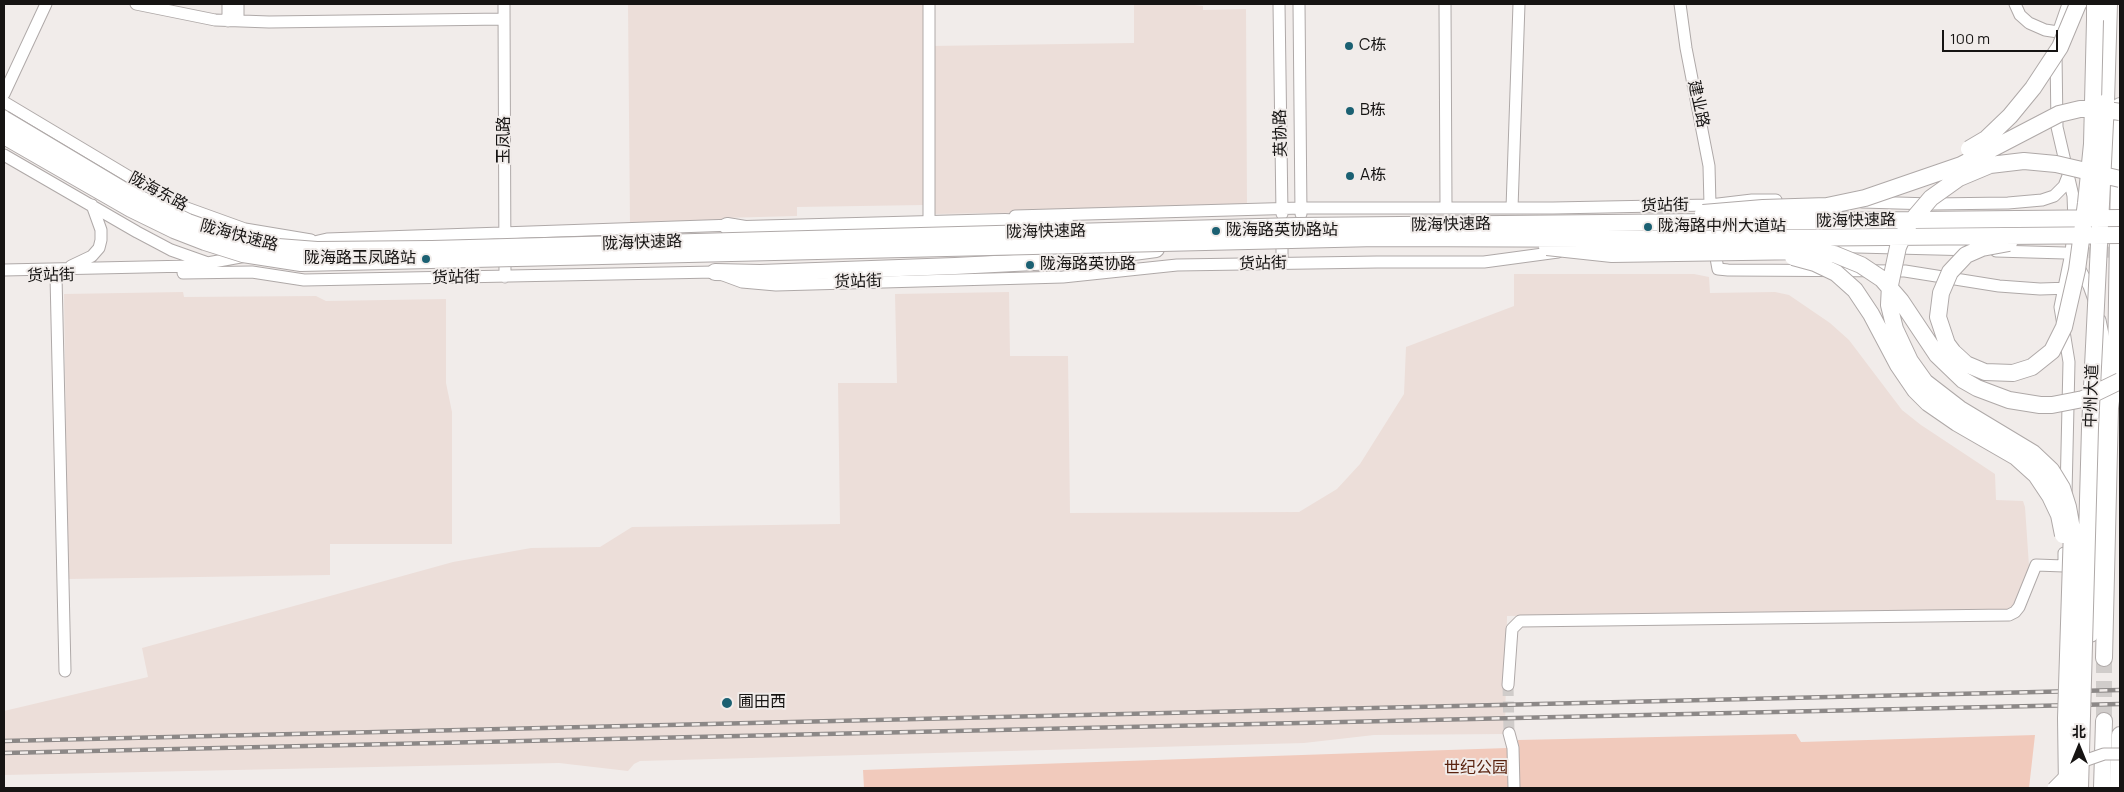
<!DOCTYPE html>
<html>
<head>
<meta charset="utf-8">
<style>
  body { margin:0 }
  #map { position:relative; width:2124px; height:792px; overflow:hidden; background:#f1ecea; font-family:Manrope,"Noto Sans SC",sans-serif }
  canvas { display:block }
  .frame { position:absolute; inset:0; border:5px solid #161413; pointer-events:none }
  .north { position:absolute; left:2054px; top:722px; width:50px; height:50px; -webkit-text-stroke:4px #f1ecea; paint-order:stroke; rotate:0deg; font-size:14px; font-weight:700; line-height:20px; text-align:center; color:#161413 }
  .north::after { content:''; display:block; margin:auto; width:18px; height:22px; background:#161413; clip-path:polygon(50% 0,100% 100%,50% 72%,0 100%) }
  .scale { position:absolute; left:1942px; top:30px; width:116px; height:22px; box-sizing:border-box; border:2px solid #161413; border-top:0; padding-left:6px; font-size:15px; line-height:18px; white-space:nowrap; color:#161413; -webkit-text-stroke:4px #f1ecea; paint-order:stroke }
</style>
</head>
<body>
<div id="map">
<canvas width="2124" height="792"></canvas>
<div class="frame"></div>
<div class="north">北</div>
<div class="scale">100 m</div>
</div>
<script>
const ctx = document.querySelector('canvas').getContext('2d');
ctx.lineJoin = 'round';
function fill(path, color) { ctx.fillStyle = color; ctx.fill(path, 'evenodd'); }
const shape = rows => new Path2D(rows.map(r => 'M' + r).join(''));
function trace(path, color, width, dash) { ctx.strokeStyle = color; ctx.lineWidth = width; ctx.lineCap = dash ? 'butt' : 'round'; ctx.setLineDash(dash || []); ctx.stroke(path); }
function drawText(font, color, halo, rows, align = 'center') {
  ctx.font = font + ' Manrope,"Noto Sans SC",sans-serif'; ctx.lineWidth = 4; ctx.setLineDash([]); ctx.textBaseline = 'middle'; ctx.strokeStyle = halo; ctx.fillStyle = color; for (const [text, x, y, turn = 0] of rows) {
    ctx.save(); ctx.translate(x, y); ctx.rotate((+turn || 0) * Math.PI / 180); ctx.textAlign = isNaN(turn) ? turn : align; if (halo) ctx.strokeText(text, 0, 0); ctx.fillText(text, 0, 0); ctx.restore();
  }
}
const built = shape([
  [628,4,923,4,924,205,797,207,797,216,722,218,722,224,630,226],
  [1134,4,1186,4,1203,6,1203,10,1246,9,1247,209,933,214,930,46,1134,43],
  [1514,274,1694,274,1709,277,1710,293,1775,292,1789,295,1830,323,1849,340,1902,410,1921,425,1995,474,1996,500,2023,501,2025,507,2029,566,2023,591,2009,612,1507,616,1505,734,1374,735,1304,743,640,761,634,764,628,771,559,763,4,775,4,711,148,677,142,648,453,562,531,548,600,547,632,527,840,524,838,383,897,383,895,294,1009,292,1010,356,1068,356,1070,513,1299,512,1337,489,1360,464,1404,394,1406,347,1514,306],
  [183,292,184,297,316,296,326,301,446,299,446,383,452,412,452,544,330,544,330,575,68,579,64,294]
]);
const green = shape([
  [1796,734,1801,742,2035,735,2029,788,1520,788,1518,740],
  [1507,748,1508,788,864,788,863,770]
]);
const minorTunnel = shape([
  [2072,253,2120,252],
  [1508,685,1509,733]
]);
const highwayTunnel = shape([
  [2104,721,2104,658]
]);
const minor = shape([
  [136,4,215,20,269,22,504,19],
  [228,4,228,21],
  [238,4,238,21],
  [504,4,505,277],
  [929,4,929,217],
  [1279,4,1282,214],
  [1299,4,1301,214],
  [1445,4,1446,207],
  [1680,4,1686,48,1709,166,1710,205],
  [2015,4,2020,15,2029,23,2045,30,2058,32],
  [2058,33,2068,4],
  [2056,54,2057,127,2073,196,2074,221,2071,253,2089,286,2094,300],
  [4,94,46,4],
  [4,102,163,197,184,207,245,229,311,240],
  [4,155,137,232,171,250,205,262],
  [1862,202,1932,204,2008,203,2042,200,2054,196,2064,186,2068,176],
  [1512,208,1519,4],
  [1015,216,1301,208,1553,208,1710,205,1752,200,1776,200],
  [1282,233,1282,263],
  [301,245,327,239,734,225],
  [1818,246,1975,250],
  [1714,247,1718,269,1728,270,1905,271,1999,286,2040,289,2071,288],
  [1996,251,2065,253],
  [71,266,92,256,99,248,101,240,101,230,92,205],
  [4,270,191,266,246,256],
  [183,273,252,272,304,280,715,272,742,282,776,285,1063,277,1177,265,1377,262,1484,262,1558,252],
  [56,276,65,671],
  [2066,494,2069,362,2060,307,2071,253],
  [2092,636,2105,344,2100,320],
  [1508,685,1512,629,1520,621,2009,615,2015,612,2019,607,2036,565,2064,566,2064,553],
  [1509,733,1513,748,1514,788]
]);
const highway = shape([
  [2095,4,2095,20],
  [2106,102,2109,4],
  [727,226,745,229,1005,222,1067,226],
  [715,272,760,273,955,266,1073,260,1156,249],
  [2104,658,2110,408,2116,364,2120,106],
  [2102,788,2104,721],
  [2118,788,2120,735]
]);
const rail = shape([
  [4,741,2120,690],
  [4,753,2120,704]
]);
const minorBridge = shape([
  [2053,788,2078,763,2104,754,2120,754]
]);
const highwayBridge = shape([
  [4,119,128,193,188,222,233,238,265,246,317,250,432,249,1297,226,2120,218],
  [4,136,131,209,174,230,205,242,243,254,301,263,1377,238,1656,239,2120,235],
  [1969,149,1986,139,2010,116,2033,88,2060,47,2078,4],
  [1703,213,1763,208,1827,206,1865,198,1961,165,2059,114,2080,109,2101,109,2120,112],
  [2009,243,1982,248,1966,255,1950,272,1941,293,1938,317,1947,344,1953,352,1966,364,1985,372,2013,373,2032,367,2052,351,2064,327,2077,270,2086,203,2092,144,2095,20],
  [1547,247,1612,254,1807,251,1834,254,1861,265,1882,279,1901,301,1937,355,1963,380,1977,388,2009,400,2040,405,2052,405,2083,399,2120,381],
  [1793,257,1815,263,1836,273,1855,290,1871,314,1898,365,1915,390,1928,403,1957,423,2016,457,2036,475,2050,496,2059,515,2063,535],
  [2067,788,2066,718,2072,529,2068,507,2062,488,2051,470,2033,453,1960,409,1925,382,1910,361,1895,329,1889,305,1890,285,1898,247,1908,225,1931,198,1959,178,1990,165,2024,161,2056,164,2120,179],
  [2080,788,2090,428,2106,102]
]);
const markers = [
  [1349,46,5,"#1b6072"],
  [1350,111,5,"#1b6072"],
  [1350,176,5,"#1b6072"],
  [1648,227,5,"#1b6072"],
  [1216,231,5,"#1b6072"],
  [426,259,5,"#1b6072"],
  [1030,265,5,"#1b6072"],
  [727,703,6,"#1b6072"]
];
const poiNames = [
  ["C栋",1359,46],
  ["B栋",1360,111],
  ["A栋",1360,176],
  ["陇海路中州大道站",1658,227],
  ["陇海路英协路站",1226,231],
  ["陇海路玉凤路站",416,259,"right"],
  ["陇海路英协路",1040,265],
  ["圃田西",738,703]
];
const streetNames = [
  ["建业路",1698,104,78],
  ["英协路",1281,133,-91],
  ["玉凤路",505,140,-90],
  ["陇海东路",158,192,28],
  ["货站街",1665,206,-1],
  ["陇海快速路",1856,221,-1],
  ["陇海快速路",1451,225,-1],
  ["陇海快速路",1046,232,-1],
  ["陇海快速路",239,236,15],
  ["陇海快速路",642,243,-2],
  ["货站街",1263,264,-1],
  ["货站街",51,276,-1],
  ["货站街",456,278,-1],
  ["货站街",858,282,-2],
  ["中州大道",2092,396,-88]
];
const parkNames = [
  ["世纪公园",1476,769]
];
fill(built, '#ecded9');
fill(green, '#f1cabc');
trace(minorTunnel, '#d0ccca', 11, [11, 5.5]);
trace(highwayTunnel, '#d0ccca', 16, [16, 8]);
trace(minor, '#afa9a8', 13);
trace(highway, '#afa9a8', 18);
trace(minor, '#fff', 11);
trace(highway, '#fff', 16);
trace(rail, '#8c8887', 4.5);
trace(rail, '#f1ecea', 2.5, [8]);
trace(minorBridge, '#afa9a8', 13, []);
trace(highwayBridge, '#afa9a8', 18, []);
trace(minorBridge, '#fff', 11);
trace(highwayBridge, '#fff', 16);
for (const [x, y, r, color] of markers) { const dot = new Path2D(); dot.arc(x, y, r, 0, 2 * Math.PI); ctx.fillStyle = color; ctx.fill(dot); trace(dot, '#f1ecea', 2); }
drawText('16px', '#161413', '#f1ecea', poiNames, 'left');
drawText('16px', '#161413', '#f1ecea', streetNames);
drawText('16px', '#5a230f', '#f1ecea', parkNames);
</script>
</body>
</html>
